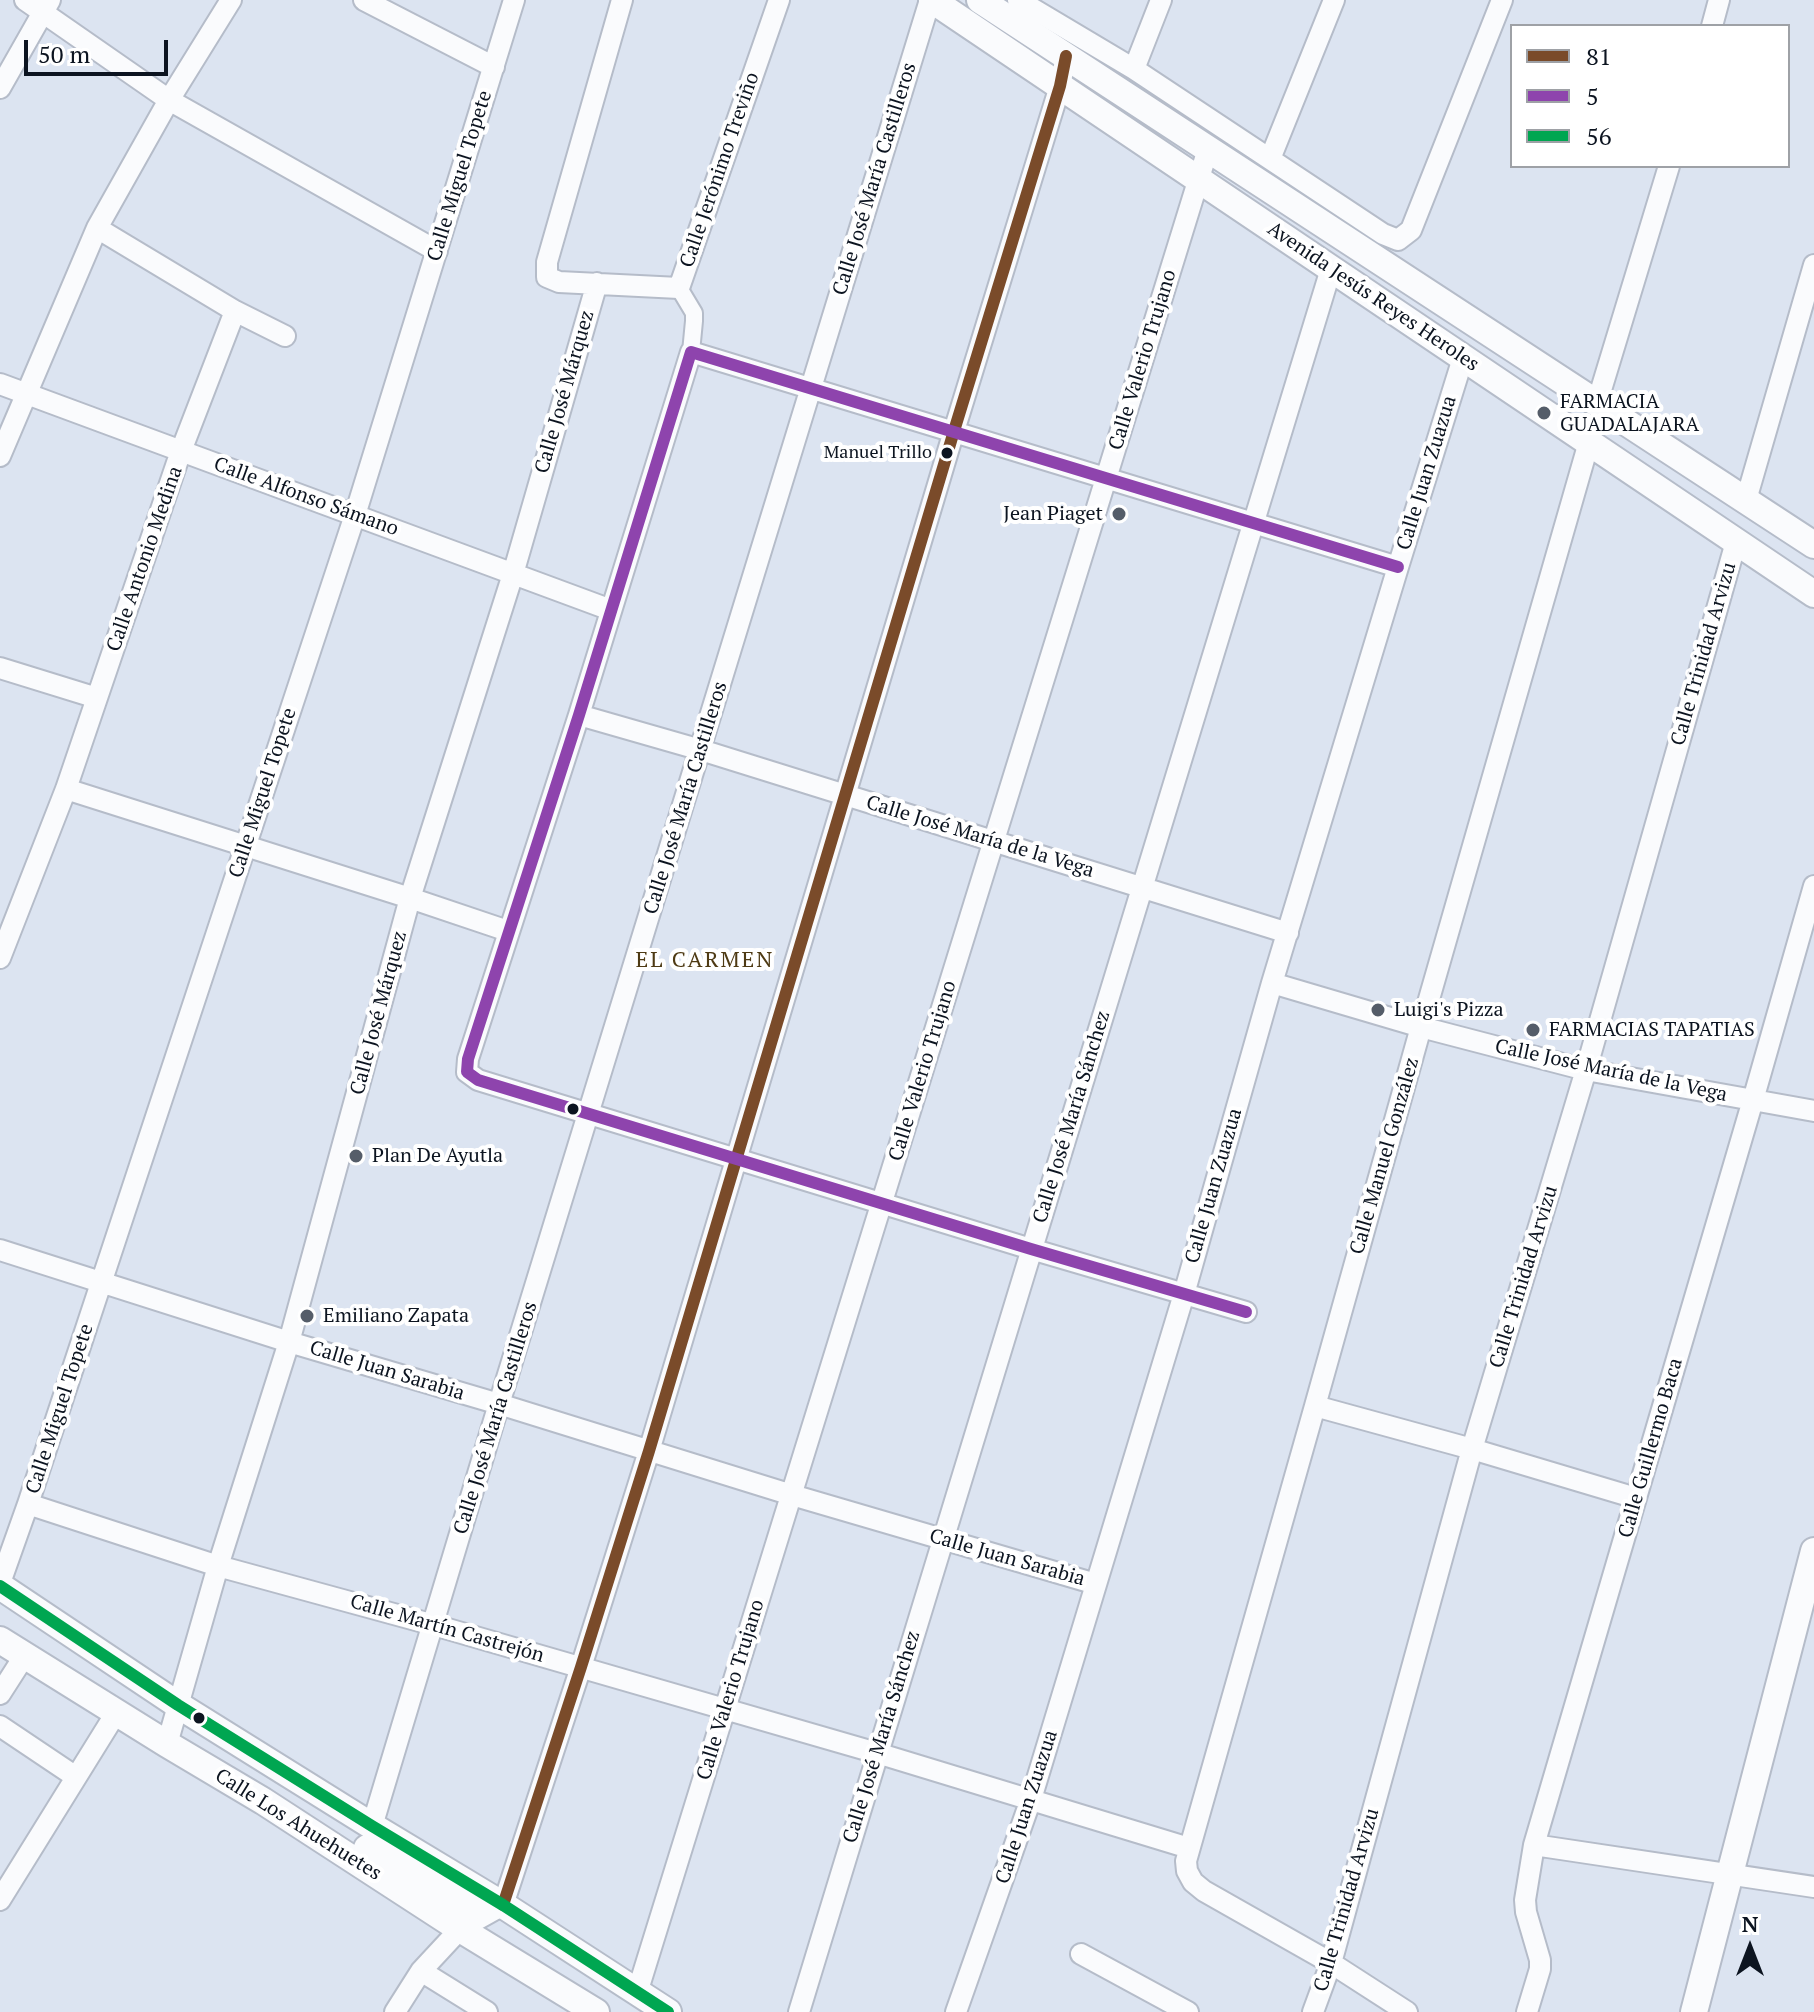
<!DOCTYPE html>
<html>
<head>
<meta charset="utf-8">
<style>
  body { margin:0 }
  #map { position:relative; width:1814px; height:2012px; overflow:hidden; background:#dce4f1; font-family:"PT Serif",serif }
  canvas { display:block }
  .legend { position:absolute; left:1510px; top:24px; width:280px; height:144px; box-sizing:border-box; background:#fff; border:2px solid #9ea1a6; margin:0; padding:10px 14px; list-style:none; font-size:24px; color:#0c1420 }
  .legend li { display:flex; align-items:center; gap:16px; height:40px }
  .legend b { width:40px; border:2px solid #9ea1a6 }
  .north { position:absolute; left:1710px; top:1908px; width:80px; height:80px; -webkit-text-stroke:6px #fff; paint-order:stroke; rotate:0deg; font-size:22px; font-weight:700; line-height:32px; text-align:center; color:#0c1420 }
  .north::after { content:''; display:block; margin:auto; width:28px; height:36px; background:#0c1420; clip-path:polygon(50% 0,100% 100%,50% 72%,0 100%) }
  .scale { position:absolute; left:24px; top:40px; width:144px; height:36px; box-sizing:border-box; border:4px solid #0c1420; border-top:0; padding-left:10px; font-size:24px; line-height:28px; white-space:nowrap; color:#0c1420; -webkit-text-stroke:6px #fff; paint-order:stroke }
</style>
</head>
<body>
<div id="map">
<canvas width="1814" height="2012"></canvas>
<ul class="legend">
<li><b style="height:10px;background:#7a4b2a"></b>81</li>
<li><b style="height:10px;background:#8e44ad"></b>5</li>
<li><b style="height:10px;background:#00a651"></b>56</li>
</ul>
<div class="north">N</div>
<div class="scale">50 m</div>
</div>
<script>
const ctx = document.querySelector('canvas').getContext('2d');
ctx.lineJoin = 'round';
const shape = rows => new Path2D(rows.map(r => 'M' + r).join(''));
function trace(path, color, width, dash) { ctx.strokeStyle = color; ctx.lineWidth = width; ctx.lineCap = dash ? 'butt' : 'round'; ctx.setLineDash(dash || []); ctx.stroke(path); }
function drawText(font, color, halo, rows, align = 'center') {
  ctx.font = font + ' "PT Serif",serif'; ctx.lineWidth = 8; ctx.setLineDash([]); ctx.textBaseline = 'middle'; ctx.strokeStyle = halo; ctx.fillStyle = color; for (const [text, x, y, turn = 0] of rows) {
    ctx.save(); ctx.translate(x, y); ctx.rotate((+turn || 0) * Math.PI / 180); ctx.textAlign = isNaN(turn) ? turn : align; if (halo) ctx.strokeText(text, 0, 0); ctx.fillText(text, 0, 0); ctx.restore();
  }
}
const pedestrian = shape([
  [679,288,694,313,694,321,691,352]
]);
const minor = shape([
  [25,0,169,100,437,251],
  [364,0,494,67],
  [622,0,547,262,547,277,559,282,679,288,779,0],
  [1018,0,1134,69,1383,234,1398,240,1411,230,1502,0],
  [1712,26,1719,0],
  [1134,69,1161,0],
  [0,88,50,0],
  [1270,159,1334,0],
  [97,228,235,311,285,336],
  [0,384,611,610],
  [1597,403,1669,166],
  [0,456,97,228,169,100,231,0],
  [1746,500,1814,265],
  [0,668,97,698],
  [579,715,701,750,1288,933],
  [66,789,410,898,508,931],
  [0,958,66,789,181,451,235,311],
  [1272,983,1421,1027,1586,1070,1814,1111],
  [0,1250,289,1342,499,1404,792,1495,1096,1584],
  [1246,1312,1031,1249,478,1080,467,1072,468,1059,579,715,691,352,1398,567],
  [1315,1406,1472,1449,1636,1498],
  [28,1504,218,1566,434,1625,877,1753,1189,1848],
  [0,1583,28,1504,355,515,514,0],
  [0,1694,25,1655],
  [0,1726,76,1777],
  [167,1744,218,1566,289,1342,410,898,513,574,597,283],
  [372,1826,499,1404,930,0],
  [1534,1845,1814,1887],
  [0,1900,116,1713],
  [1081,1954,1188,2012],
  [421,1971,487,2012],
  [637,1993,1208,149],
  [395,2012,421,1971,460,1929,503,1905,581,1667,649,1451,954,431,1060,86,1066,56],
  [799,2012,1331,269],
  [956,2012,1031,1799,1184,1294,1272,983,1398,567,1463,358],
  [1313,2012,1331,1963,1472,1449,1586,1070,1736,542],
  [1407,2012,1331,1963,1204,1891,1193,1882,1187,1871,1186,1861,1315,1406,1421,1027,1589,442],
  [1527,2012,1540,1969,1540,1960,1526,1912,1525,1900,1534,1845,1753,1100,1814,886]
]);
const tertiary = shape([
  [932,0,1814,594],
  [980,0,1814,545],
  [0,1586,178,1705,372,1826,503,1905,668,2012],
  [0,1640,167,1744,263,1801,460,1929,596,2012],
  [367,1848,464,1906,503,1905],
  [1694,2012,1814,1551]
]);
const bus1 = shape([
  [503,1905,581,1667,649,1451,954,431,1060,86,1066,56]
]);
const bus2 = shape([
  [1246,1312,1031,1249,478,1080,467,1072,468,1059,579,715,691,352,1398,567]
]);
const bus3 = shape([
  [0,1586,178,1705,372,1826,503,1905,668,2012]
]);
const markers = [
  [1544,413,8,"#555d69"],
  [947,453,7,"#0c1420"],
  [1119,514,8,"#555d69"],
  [1378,1010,8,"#555d69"],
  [1533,1030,8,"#555d69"],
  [573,1109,7,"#0c1420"],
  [356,1156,8,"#555d69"],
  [307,1316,8,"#555d69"],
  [199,1718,7,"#0c1420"]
];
const busNames = [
  ["Manuel Trillo",932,453]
];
const streetNames = [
  ["Calle Jerónimo Treviño",720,170,-71],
  ["Calle Miguel Topete",460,176,-73],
  ["Calle José María Castilleros",875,179,-73],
  ["Avenida Jesús Reyes Heroles",1373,297,34],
  ["Calle Valerio Trujano",1143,360,-73],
  ["Calle José Márquez",565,392,-74],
  ["Calle Juan Zuazua",1427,473,-73],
  ["Calle Alfonso Sámano",306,497,20],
  ["Calle Antonio Medina",145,559,-71],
  ["Calle Trinidad Arvizu",1704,654,-74],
  ["Calle Miguel Topete",263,793,-72],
  ["Calle José María Castilleros",686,798,-73],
  ["Calle José María de la Vega",980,837,17],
  ["Calle José Márquez",379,1013,-75],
  ["Calle Valerio Trujano",923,1071,-73],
  ["Calle José María de la Vega",1611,1071,12],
  ["Calle José María Sánchez",1072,1117,-73],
  ["Calle Manuel González",1385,1156,-74],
  ["Calle Juan Zuazua",1214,1186,-74],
  ["Calle Trinidad Arvizu",1524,1277,-73],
  ["Calle Juan Sarabia",387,1371,17],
  ["Calle Miguel Topete",60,1409,-72],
  ["Calle José María Castilleros",496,1418,-73],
  ["Calle Guillermo Baca",1651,1448,-74],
  ["Calle Juan Sarabia",1007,1558,16],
  ["Calle Martín Castrejón",447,1629,16],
  ["Calle Valerio Trujano",731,1690,-73],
  ["Calle José María Sánchez",882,1737,-73],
  ["Calle Juan Zuazua",1027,1807,-72],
  ["Calle Los Ahuehuetes",298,1825,32],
  ["Calle Trinidad Arvizu",1347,1900,-74]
];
const poiNames = [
  ["FARMACIA",1560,402],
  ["GUADALAJARA",1560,425],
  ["Jean Piaget",1103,514,"right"],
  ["Luigi's Pizza",1394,1010],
  ["FARMACIAS TAPATIAS",1549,1030],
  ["Plan De Ayutla",372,1156],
  ["Emiliano Zapata",323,1316]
];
const neighbourhoodNames = [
  ["EL CARMEN",705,961]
];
trace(pedestrian, '#b5bcc9', 20);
trace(minor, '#b5bcc9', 24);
trace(tertiary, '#b5bcc9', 30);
trace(pedestrian, '#fafbfd', 16);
trace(minor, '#fafbfd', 20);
trace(tertiary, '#fafbfd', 26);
trace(bus1, '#7a4b2a', 12);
trace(bus2, '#8e44ad', 12);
trace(bus3, '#00a651', 12);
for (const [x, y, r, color] of markers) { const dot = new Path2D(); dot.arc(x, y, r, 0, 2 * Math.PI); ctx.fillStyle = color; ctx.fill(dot); trace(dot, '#fff', 3); }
drawText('18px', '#0c1420', '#fff', busNames, 'right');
drawText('20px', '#0c1420', '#fff', streetNames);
drawText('20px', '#0c1420', '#fff', poiNames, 'left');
ctx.letterSpacing = '2px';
drawText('22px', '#4e3a14', '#fff', neighbourhoodNames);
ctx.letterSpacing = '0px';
</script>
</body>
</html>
